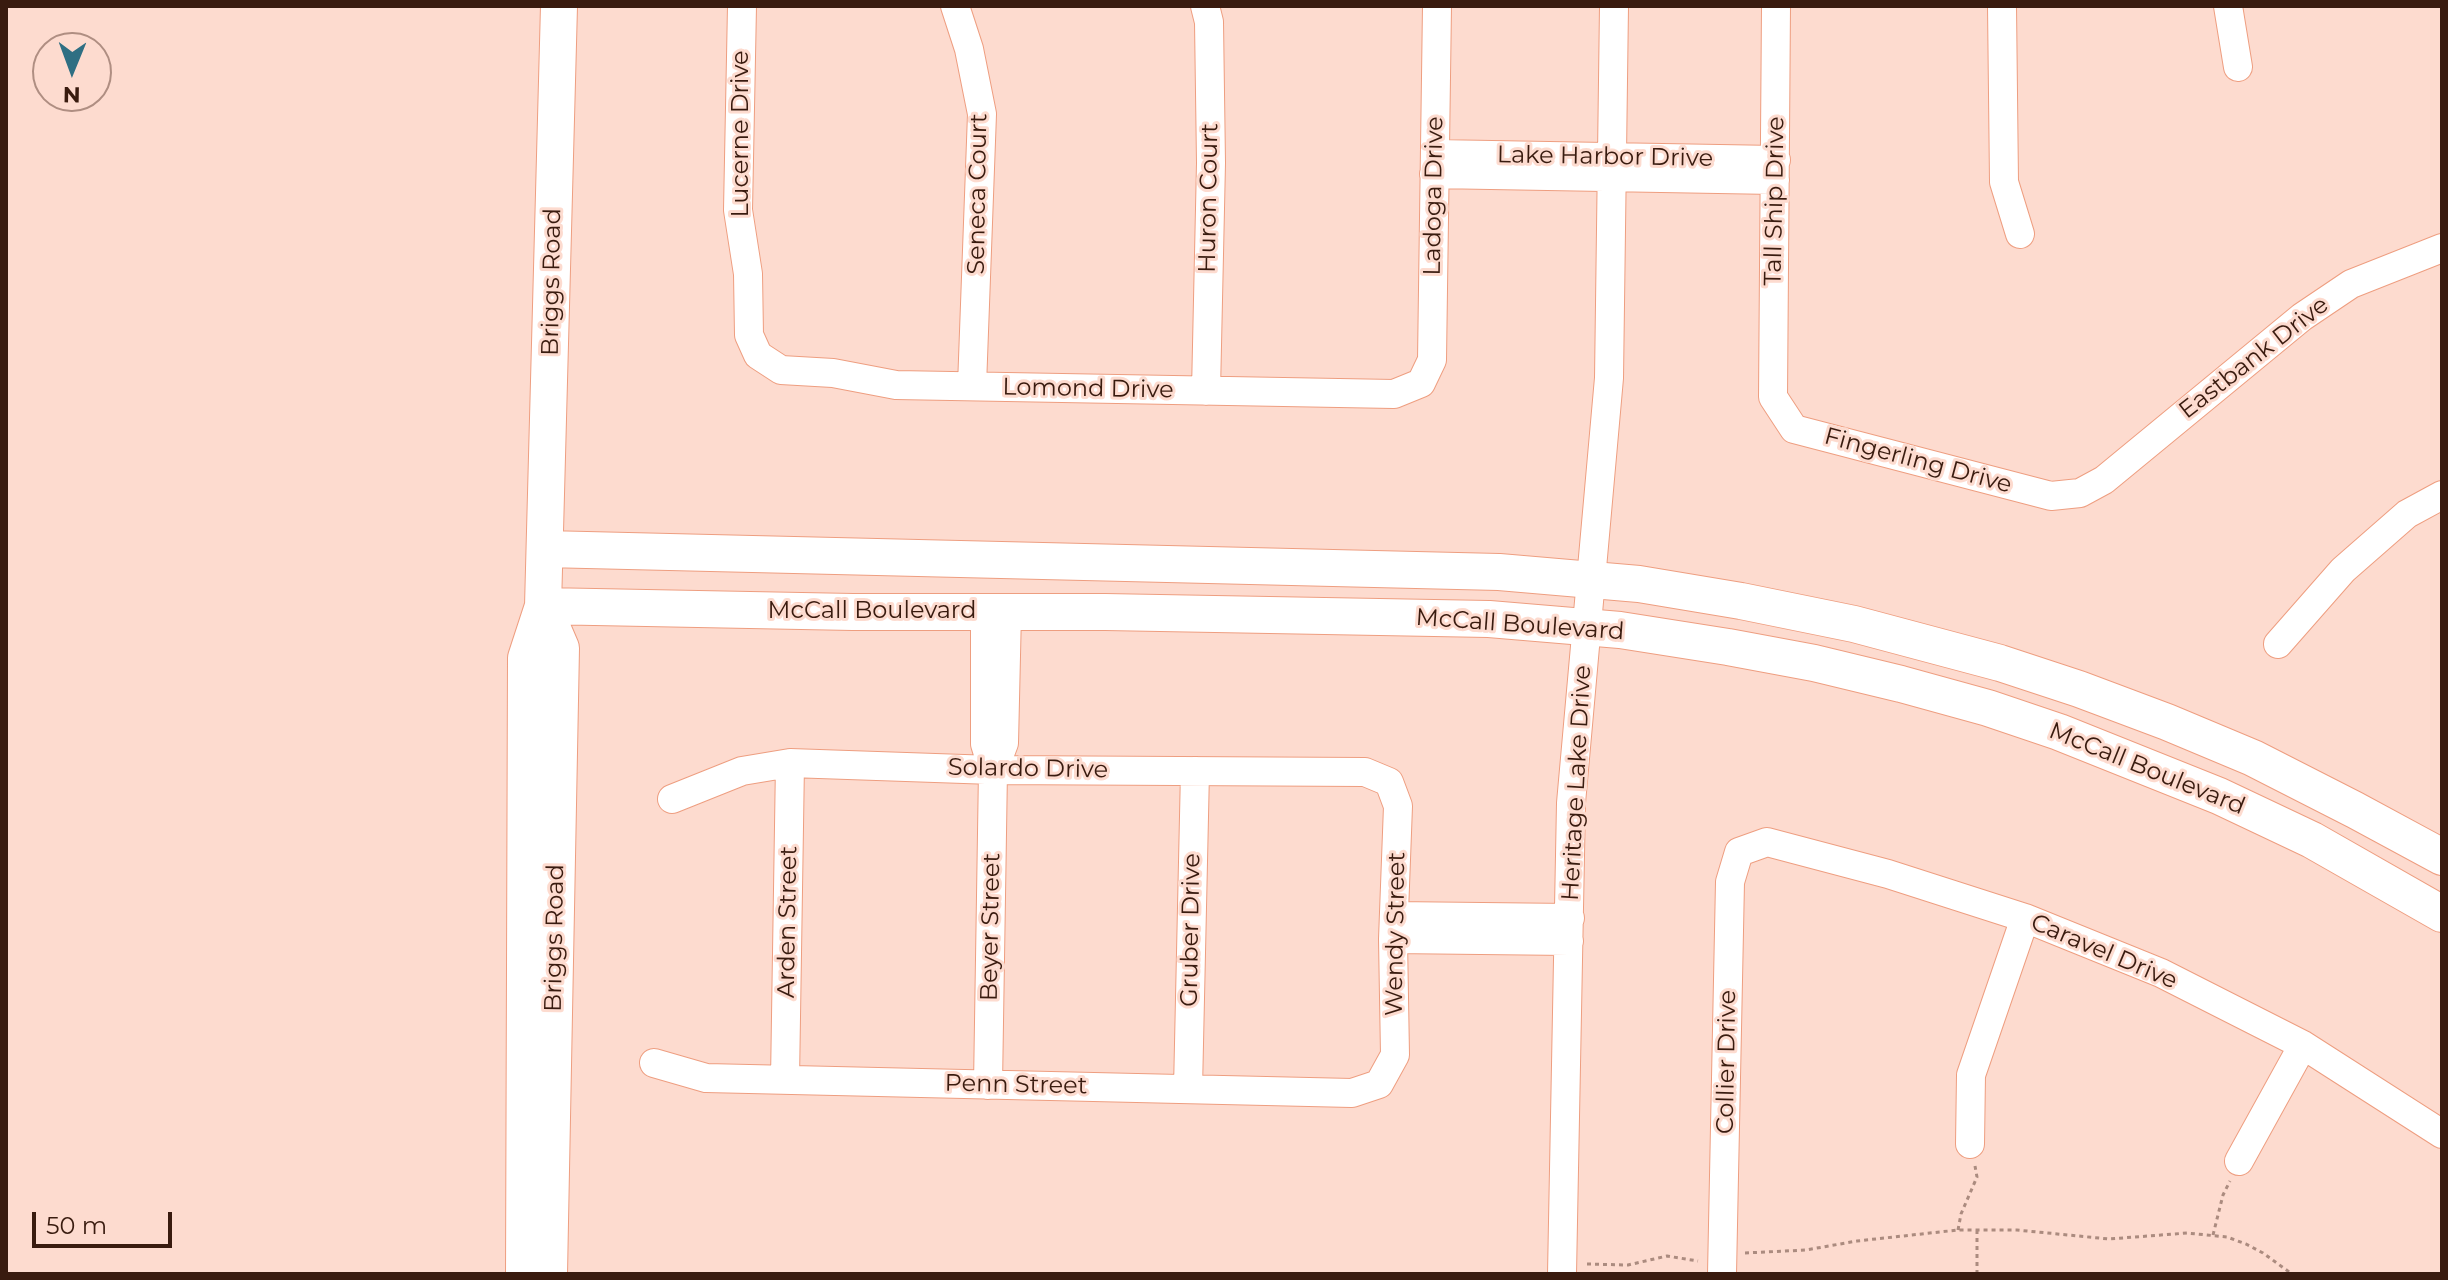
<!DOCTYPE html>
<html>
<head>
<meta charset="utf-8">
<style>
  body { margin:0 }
  #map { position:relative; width:2448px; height:1280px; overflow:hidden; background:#fddbcf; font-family:Montserrat,sans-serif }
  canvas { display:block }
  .frame { position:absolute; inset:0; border:8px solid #391b0f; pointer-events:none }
  .north { position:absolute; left:32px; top:32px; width:80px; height:80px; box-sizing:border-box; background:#fddbcf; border:2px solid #af8e82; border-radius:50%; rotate:181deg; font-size:22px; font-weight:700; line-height:32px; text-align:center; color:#391b0f }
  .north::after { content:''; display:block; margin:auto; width:28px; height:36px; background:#2f6f83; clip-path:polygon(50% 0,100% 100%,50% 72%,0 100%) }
  .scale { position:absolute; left:32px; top:1212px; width:140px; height:36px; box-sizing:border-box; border:4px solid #391b0f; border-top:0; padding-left:10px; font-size:24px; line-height:28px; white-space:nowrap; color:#391b0f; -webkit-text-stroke:6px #fddbcf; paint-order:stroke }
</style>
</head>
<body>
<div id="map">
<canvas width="2448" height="1280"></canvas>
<div class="frame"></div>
<div class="north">N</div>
<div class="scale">50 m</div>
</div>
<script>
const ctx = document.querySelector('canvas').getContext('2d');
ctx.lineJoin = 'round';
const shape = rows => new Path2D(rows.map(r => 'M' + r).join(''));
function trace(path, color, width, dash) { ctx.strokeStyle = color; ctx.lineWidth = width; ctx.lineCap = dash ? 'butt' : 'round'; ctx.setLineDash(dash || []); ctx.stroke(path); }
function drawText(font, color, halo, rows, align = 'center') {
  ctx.font = font + ' Montserrat,sans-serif'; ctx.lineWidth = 6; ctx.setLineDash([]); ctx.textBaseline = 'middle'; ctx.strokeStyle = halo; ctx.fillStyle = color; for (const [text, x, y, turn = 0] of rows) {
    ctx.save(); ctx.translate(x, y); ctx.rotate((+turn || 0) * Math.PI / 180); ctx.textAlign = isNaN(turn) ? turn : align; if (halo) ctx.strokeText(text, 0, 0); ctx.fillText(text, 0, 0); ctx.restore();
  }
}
const path = shape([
  [1958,1230,1961,1214,1977,1177,1975,1166],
  [1977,1230,1977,1274],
  [2213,1235,2223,1195,2230,1181],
  [1745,1253,1806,1250,1857,1241,1958,1230,2017,1230,2109,1239,2187,1233,2227,1237,2246,1244,2263,1253,2292,1274],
  [1587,1264,1628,1265,1667,1256,1698,1261]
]);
const minor = shape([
  [742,6,738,210,748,274,749,335,758,355,781,370,833,373,896,385,1394,394,1421,383,1432,360,1437,6],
  [955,6,969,49,982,114,972,386],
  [1205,6,1209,22,1211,163,1206,391],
  [1776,6,1773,397,1794,429,2051,496,2080,493,2104,480,2302,317,2351,284,2442,248],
  [2002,6,2004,182,2020,234],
  [2228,6,2238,67],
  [1435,154,1776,160],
  [1434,174,1775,180],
  [985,612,985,744,993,770,988,1085],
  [2278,644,2343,570,2407,514,2442,495],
  [1001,751,1004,743,1007,612],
  [1394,916,1570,918],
  [1393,939,1569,941],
  [654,1063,706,1078,1352,1093,1379,1084,1395,1055,1393,939,1398,806,1389,782,1365,772,993,770,790,763,742,771,672,799],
  [785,1080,790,763],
  [1188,1089,1195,771],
  [1970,1144,1971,1075,2025,918],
  [2239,1161,2303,1045],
  [1562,1274,1571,803,1609,378,1614,6],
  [1722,1274,1730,882,1739,852,1767,842,1888,874,2025,918,2161,973,2303,1045,2442,1134]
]);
const major = shape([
  [545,549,1499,572,1639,584,1741,601,1854,624,2000,663,2079,689,2167,722,2253,758,2355,810,2442,857],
  [543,606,853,612,1105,612,1489,619,1620,630,1728,647,1814,663,1901,684,1988,708,2059,732,2219,796,2312,840,2442,914],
  [543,606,561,648,549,1274],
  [524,1274,526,658,543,606,559,6]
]);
const streetNames = [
  ["Lucerne Drive",741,134,-90],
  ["Lake Harbor Drive",1605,157,1],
  ["Seneca Court",978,194,-89],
  ["Ladoga Drive",1434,196,-89],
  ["Huron Court",1209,198,-89],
  ["Tall Ship Drive",1775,201,-89],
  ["Briggs Road",552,282,-89],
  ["Eastbank Drive",2254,358,-38],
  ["Lomond Drive",1088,389,1],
  ["Fingerling Drive",1918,461,15],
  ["McCall Boulevard",872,611],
  ["McCall Boulevard",1520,625,4],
  ["Solardo Drive",1028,769,1],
  ["McCall Boulevard",2147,769,22],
  ["Heritage Lake Drive",1577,783,-87],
  ["Arden Street",788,922,-89],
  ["Beyer Street",991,927,-89],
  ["Gruber Drive",1191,930,-89],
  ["Wendy Street",1396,934,-89],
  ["Briggs Road",555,938,-89],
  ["Caravel Drive",2104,952,23],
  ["Collier Drive",1727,1062,-89],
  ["Penn Street",1016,1085,1]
];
trace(minor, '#ee9e80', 30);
trace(major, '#ee9e80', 38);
trace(path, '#ab8b7f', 3, [4, 4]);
trace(minor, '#fff', 28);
trace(major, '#fff', 36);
drawText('24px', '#391b0f', '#fddbcf', streetNames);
</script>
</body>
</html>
